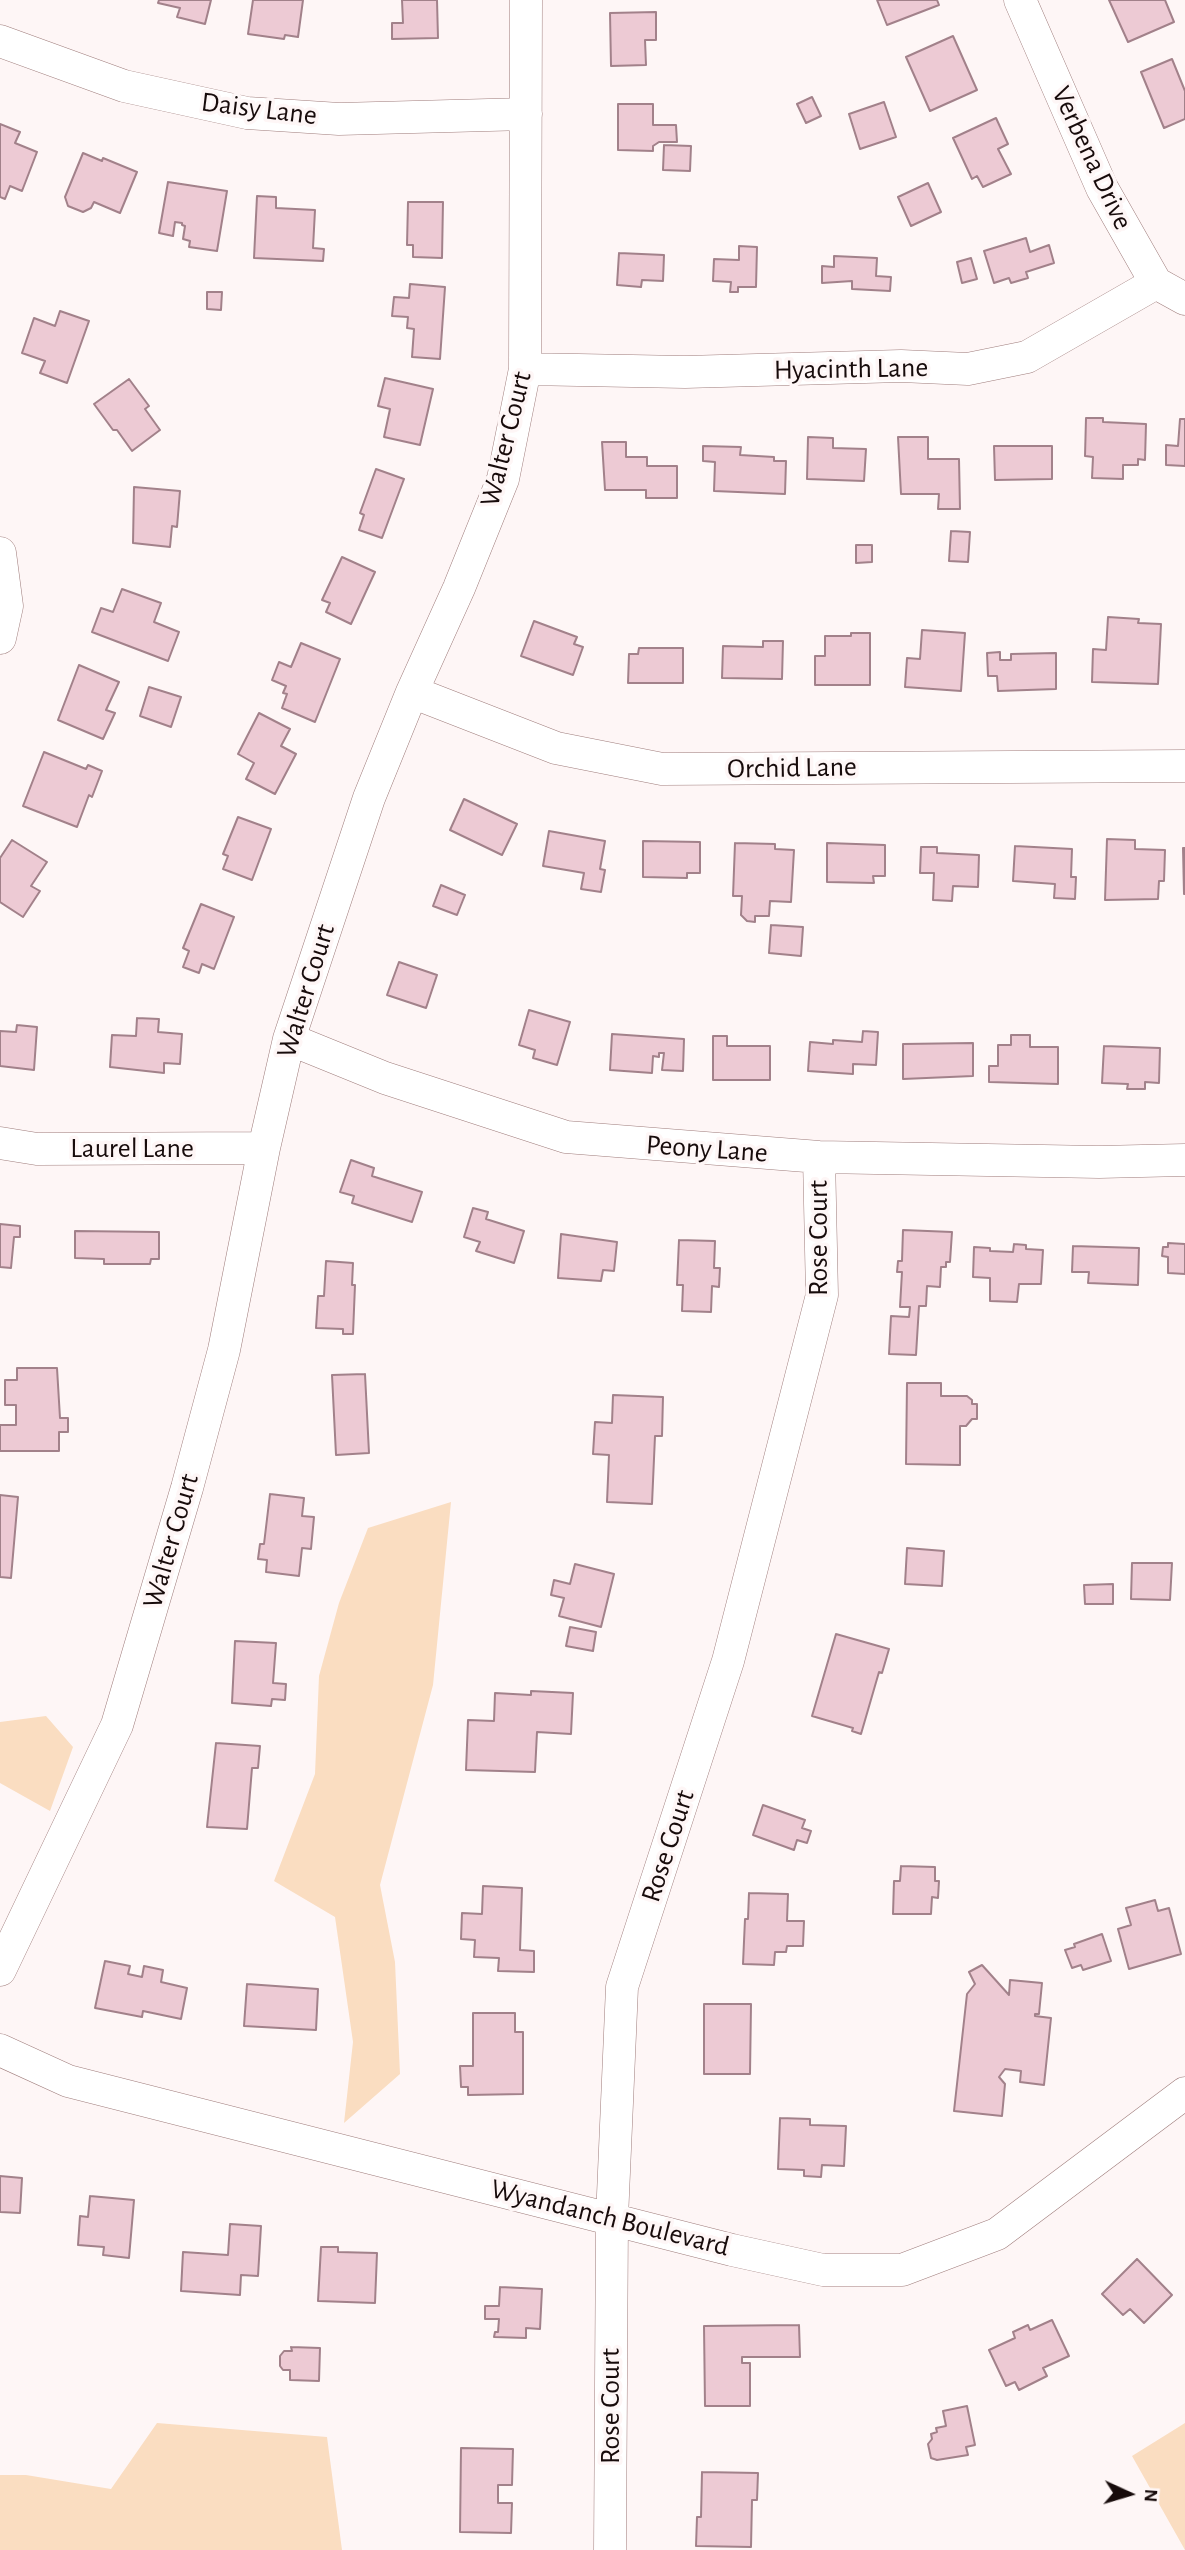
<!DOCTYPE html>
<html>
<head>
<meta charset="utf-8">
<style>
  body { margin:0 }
  #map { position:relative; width:1185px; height:2550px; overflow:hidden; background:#fef6f6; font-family:"Alegreya Sans",sans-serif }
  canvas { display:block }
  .north { position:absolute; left:1094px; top:2459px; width:70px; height:70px; -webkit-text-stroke:5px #fef6f6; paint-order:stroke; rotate:94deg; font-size:19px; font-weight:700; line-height:28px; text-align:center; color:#170b0b }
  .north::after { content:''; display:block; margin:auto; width:24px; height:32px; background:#170b0b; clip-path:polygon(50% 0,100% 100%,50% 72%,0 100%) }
</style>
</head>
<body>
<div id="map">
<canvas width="1185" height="2550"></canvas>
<div class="north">N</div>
</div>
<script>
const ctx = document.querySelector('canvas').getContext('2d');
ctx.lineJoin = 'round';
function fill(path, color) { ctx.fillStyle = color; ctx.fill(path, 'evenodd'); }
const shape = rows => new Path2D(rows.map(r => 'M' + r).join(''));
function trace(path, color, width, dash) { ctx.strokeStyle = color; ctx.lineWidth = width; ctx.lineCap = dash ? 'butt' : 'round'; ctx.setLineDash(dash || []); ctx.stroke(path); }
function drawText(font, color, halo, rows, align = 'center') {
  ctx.font = font + ' "Alegreya Sans",sans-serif'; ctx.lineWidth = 7; ctx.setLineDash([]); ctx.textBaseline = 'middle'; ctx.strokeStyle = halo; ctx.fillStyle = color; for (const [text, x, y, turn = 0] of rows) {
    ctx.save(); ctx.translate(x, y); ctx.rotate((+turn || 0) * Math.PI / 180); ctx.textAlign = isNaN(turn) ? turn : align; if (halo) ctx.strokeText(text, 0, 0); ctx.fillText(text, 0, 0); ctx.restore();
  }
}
const green = shape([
  [451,1502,433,1685,380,1885,395,1962,400,2074,344,2123,353,2042,335,1917,274,1881,315,1774,319,1676,339,1603,368,1528],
  [46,1716,73,1747,50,1811,0,1783,0,1722],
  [157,2423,327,2437,342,2550,0,2550,0,2475,26,2475,111,2489],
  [1185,2423,1185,2550,1132,2456]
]);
const building = shape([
  [159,0,211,0,205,24,177,17,180,8,158,3,159,0],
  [253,0,303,0,298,37,285,35,284,39,248,34,253,0],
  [402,0,437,0,438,38,392,39,392,23,403,23,402,0],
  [877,0,937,0,939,5,887,25,877,0],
  [1109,0,1165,0,1174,22,1128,42,1109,0],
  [656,12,656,40,645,40,646,65,611,66,610,13,656,12],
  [953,36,977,90,930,111,906,57,953,36],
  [1172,59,1185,91,1185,119,1164,128,1141,72,1172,59],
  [812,97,821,116,806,123,797,104,812,97],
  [884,102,896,137,860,149,849,114,884,102],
  [618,104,653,104,653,125,676,125,677,142,659,142,653,146,653,151,618,150,618,104],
  [996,118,1008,144,998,149,1011,174,983,187,977,176,972,179,953,138,996,118],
  [0,124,20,132,15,143,37,152,22,191,10,186,5,199,0,197,0,124],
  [664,145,691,146,690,171,663,170,664,145],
  [83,153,102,161,103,158,137,172,120,213,94,202,91,208,83,212,68,206,65,197,83,153],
  [168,182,227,191,217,251,189,247,190,241,183,239,185,226,182,225,182,223,175,222,173,236,159,233,168,182],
  [928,183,941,212,911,226,898,197,928,183],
  [257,196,276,197,276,208,315,210,313,248,324,249,323,261,254,258,257,196],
  [408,202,443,202,442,258,413,257,413,245,407,245,408,202],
  [1026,238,1030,252,1049,245,1054,263,1026,272,1028,278,1011,283,1009,278,994,283,984,251,1026,238],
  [739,246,757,247,756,287,738,287,738,292,730,292,731,282,713,281,714,259,739,260,739,246],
  [619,253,664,255,663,281,642,280,641,287,617,285,619,253],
  [834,256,877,258,876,276,891,277,890,291,852,289,852,281,822,283,822,266,834,267,834,256],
  [971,258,977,279,962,283,957,262,971,258],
  [410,284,445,287,440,359,412,357,414,329,407,328,408,317,392,316,394,297,409,298,410,284],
  [207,292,222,292,221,310,207,309,207,292],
  [60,311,89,321,67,383,40,373,45,361,22,353,34,318,55,326,60,311],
  [385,378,433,389,420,445,384,437,390,409,378,406,385,378],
  [129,379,149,406,145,409,160,430,132,451,117,430,113,430,94,404,129,379],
  [1086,418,1103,418,1103,422,1146,424,1145,460,1138,459,1138,465,1123,465,1123,479,1092,478,1093,457,1085,456,1086,418],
  [1180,419,1185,419,1185,466,1166,465,1166,445,1178,446,1180,419],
  [808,437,833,438,833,448,866,449,864,481,807,479,808,437],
  [898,437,928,437,928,459,959,459,960,509,938,509,939,494,901,494,898,437],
  [602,442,626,442,626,457,647,457,647,466,677,466,677,498,646,498,646,490,605,490,602,442],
  [703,446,741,447,740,455,774,457,774,461,786,461,785,494,714,491,715,462,703,461,703,446],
  [994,446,1052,446,1052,479,995,480,994,446],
  [376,469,404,479,382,538,359,530,364,515,360,513,376,469],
  [134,487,180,491,177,527,172,526,170,547,133,543,134,487],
  [951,531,970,532,968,562,949,561,951,531],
  [856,545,872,545,872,562,856,563,856,545],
  [342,557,375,572,351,624,326,612,330,603,322,600,342,557],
  [122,589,161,603,154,622,179,632,168,661,92,632,101,608,113,612,122,589],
  [1108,617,1139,619,1138,623,1161,624,1158,684,1092,682,1093,649,1106,650,1108,617],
  [534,621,577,637,574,644,583,647,573,675,521,656,534,621],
  [922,630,965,633,961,691,905,687,907,658,920,659,922,630],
  [851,633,870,633,870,685,815,685,815,656,825,656,825,636,851,636,851,633],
  [763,641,783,641,782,679,722,678,723,646,763,647,763,641],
  [301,643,340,659,315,722,282,708,287,694,283,693,286,686,272,680,279,662,291,667,301,643],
  [639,648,683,648,683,683,628,683,629,654,638,654,639,648],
  [1000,652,1000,660,1011,660,1011,654,1056,653,1056,689,998,691,997,676,988,676,987,653,1000,652],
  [79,665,119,682,106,710,115,713,103,739,58,720,79,665],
  [149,687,181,697,171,727,140,716,149,687],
  [259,713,290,729,281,746,296,754,275,794,246,779,254,763,238,754,259,713],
  [44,752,86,769,88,765,102,771,92,797,89,795,77,827,23,806,44,752],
  [464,799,517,824,502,855,450,830,464,799],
  [238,817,271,829,252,880,223,869,228,856,223,854,238,817],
  [549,831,605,841,600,869,605,870,601,892,581,889,584,873,543,866,549,831],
  [1107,839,1135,840,1135,849,1165,850,1164,881,1159,881,1158,899,1105,900,1107,839],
  [12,840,47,862,31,886,40,891,23,917,0,902,0,858,12,840],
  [643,841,700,842,700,873,687,873,687,878,643,877,643,841],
  [735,843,775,844,775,849,794,850,791,902,770,901,769,916,755,916,755,922,747,921,741,915,742,896,733,896,735,843],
  [827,843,885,845,885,876,873,876,874,883,827,882,827,843],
  [1015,846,1072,849,1071,877,1076,877,1075,899,1054,898,1055,884,1013,881,1015,846],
  [921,847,937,847,937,853,979,855,978,887,953,886,952,901,933,900,934,873,920,873,921,847],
  [1183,848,1185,848,1185,894,1184,894,1183,848],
  [441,885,465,895,457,915,433,906,441,885],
  [201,904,234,917,214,969,202,964,199,973,183,967,189,951,183,948,201,904],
  [771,925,803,927,801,956,769,953,771,925],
  [399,962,437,975,426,1008,387,995,399,962],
  [529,1010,570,1022,557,1065,533,1058,535,1050,519,1045,529,1010],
  [137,1018,159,1019,158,1032,182,1034,180,1064,164,1063,164,1073,110,1067,112,1035,136,1036,137,1018],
  [17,1025,37,1027,34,1070,0,1066,0,1031,16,1032,17,1025],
  [863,1031,878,1032,876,1065,853,1064,853,1074,808,1071,810,1042,833,1044,833,1040,862,1042,863,1031],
  [612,1034,684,1039,683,1071,662,1070,664,1053,659,1053,659,1057,653,1056,652,1073,610,1070,612,1034],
  [1011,1035,1030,1035,1030,1047,1058,1047,1058,1084,989,1082,989,1066,998,1066,998,1045,1011,1045,1011,1035],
  [713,1036,727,1036,727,1046,770,1046,770,1080,713,1080,713,1036],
  [973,1043,973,1076,903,1079,903,1044,973,1043],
  [1104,1046,1160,1048,1159,1083,1145,1082,1145,1089,1127,1089,1128,1084,1102,1083,1104,1046],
  [351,1160,374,1168,372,1176,422,1192,412,1222,352,1203,354,1196,340,1192,351,1160],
  [473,1208,488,1212,486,1219,524,1231,514,1263,476,1251,480,1242,464,1237,473,1208],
  [0,1224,20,1226,20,1237,14,1237,11,1268,0,1267,0,1224],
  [903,1230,952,1232,950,1262,946,1262,946,1267,941,1267,940,1287,927,1286,926,1306,919,1306,916,1355,889,1354,891,1316,909,1317,910,1307,900,1307,902,1272,897,1272,898,1261,902,1261,903,1230],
  [75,1231,159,1232,159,1259,151,1259,150,1264,104,1264,104,1259,75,1258,75,1231],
  [561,1234,617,1242,614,1271,603,1270,601,1281,558,1278,561,1234],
  [679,1240,715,1241,714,1268,720,1268,719,1287,712,1286,711,1312,682,1311,683,1285,677,1285,679,1240],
  [1168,1243,1185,1244,1185,1274,1168,1273,1168,1257,1162,1256,1163,1247,1168,1247,1168,1243],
  [1014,1244,1026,1245,1026,1249,1043,1250,1041,1284,1019,1284,1017,1302,990,1301,990,1278,973,1277,974,1247,990,1248,990,1251,1013,1252,1014,1244],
  [1073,1246,1139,1248,1138,1285,1088,1283,1089,1272,1072,1272,1073,1246],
  [326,1261,353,1263,352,1285,355,1285,353,1334,343,1334,343,1329,316,1328,318,1296,324,1296,326,1261],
  [17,1368,57,1368,60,1418,68,1418,68,1432,59,1432,59,1451,0,1451,0,1425,16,1425,16,1405,5,1405,5,1380,17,1380,17,1368],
  [365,1374,369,1453,336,1455,332,1375,365,1374],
  [907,1383,941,1383,941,1396,967,1396,972,1400,972,1404,977,1404,977,1419,972,1419,966,1426,960,1426,960,1465,906,1464,907,1383],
  [613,1395,663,1397,662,1436,655,1436,652,1504,607,1502,609,1455,593,1454,595,1422,612,1423,613,1395],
  [270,1494,304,1498,302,1516,314,1517,311,1549,302,1548,299,1576,266,1572,267,1560,258,1559,260,1544,264,1544,270,1494],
  [0,1495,18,1497,11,1578,0,1577,0,1495],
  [907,1548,944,1551,942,1586,905,1584,907,1548],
  [1132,1563,1172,1563,1170,1600,1131,1599,1132,1563],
  [575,1564,614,1574,601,1627,559,1616,564,1598,551,1595,554,1580,570,1584,575,1564],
  [1113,1584,1113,1604,1085,1604,1084,1585,1113,1584],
  [570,1627,596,1632,593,1651,566,1646,570,1627],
  [836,1634,889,1649,882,1673,879,1672,861,1734,852,1731,853,1728,812,1716,836,1634],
  [235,1641,276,1643,273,1683,286,1684,285,1700,272,1699,271,1706,232,1703,235,1641],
  [531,1691,573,1693,571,1734,537,1732,535,1772,466,1770,468,1720,494,1721,495,1693,531,1695,531,1691],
  [216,1743,260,1746,258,1768,252,1768,247,1829,207,1827,216,1743],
  [763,1805,805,1820,802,1828,811,1831,807,1843,797,1840,794,1850,753,1835,763,1805],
  [901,1866,935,1867,935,1881,939,1881,938,1898,932,1897,931,1914,893,1914,894,1881,900,1881,901,1866],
  [483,1886,522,1888,520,1950,534,1951,534,1972,498,1971,499,1958,474,1957,475,1940,461,1939,462,1913,482,1914,483,1886],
  [749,1893,788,1894,787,1921,804,1921,803,1946,787,1946,786,1952,775,1952,774,1965,743,1964,745,1919,748,1919,749,1893],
  [1155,1900,1158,1911,1169,1908,1181,1954,1129,1969,1118,1929,1131,1925,1126,1908,1155,1900],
  [1102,1934,1111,1961,1083,1970,1081,1965,1072,1968,1065,1950,1075,1947,1074,1944,1102,1934],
  [105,1961,130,1966,128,1974,142,1977,144,1966,163,1970,161,1982,187,1988,181,2019,143,2011,142,2017,95,2008,105,1961],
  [982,1965,1009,1995,1010,1980,1042,1983,1039,2014,1035,2014,1035,2016,1051,2018,1044,2085,1020,2082,1021,2071,1005,2069,999,2077,1005,2084,1002,2116,954,2111,967,1994,975,1984,969,1972,982,1965],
  [247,1984,318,1989,316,2030,244,2026,247,1984],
  [704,2004,751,2004,750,2074,704,2074,704,2004],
  [473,2013,515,2013,515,2032,523,2032,523,2094,468,2095,468,2087,461,2087,460,2066,473,2066,473,2013],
  [780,2118,810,2119,810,2125,846,2126,844,2166,822,2165,821,2177,804,2176,804,2170,778,2169,780,2118],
  [0,2176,22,2178,20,2213,0,2212,0,2176],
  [90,2196,134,2200,129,2258,103,2255,104,2247,78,2245,80,2216,88,2217,90,2196],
  [230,2224,261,2226,258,2276,241,2275,240,2295,181,2291,183,2252,228,2255,230,2224],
  [321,2247,338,2247,338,2252,377,2253,375,2303,318,2301,321,2247],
  [1137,2259,1172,2295,1144,2323,1130,2309,1123,2315,1102,2294,1137,2259],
  [500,2287,542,2289,540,2329,526,2328,526,2338,494,2337,495,2332,498,2332,499,2319,485,2319,485,2306,499,2306,500,2287],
  [1052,2320,1069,2356,1043,2368,1047,2376,1019,2390,1015,2382,1006,2386,989,2350,1015,2338,1013,2332,1028,2325,1030,2330,1052,2320],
  [799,2325,800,2357,742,2357,742,2363,750,2363,750,2406,705,2406,704,2326,799,2325],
  [291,2347,320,2348,319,2381,290,2380,290,2370,283,2370,280,2366,280,2356,284,2351,292,2351,291,2347],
  [967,2406,975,2445,966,2447,968,2455,937,2460,931,2458,928,2444,932,2439,931,2434,937,2432,936,2428,946,2426,943,2411,967,2406],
  [461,2448,513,2449,512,2485,498,2485,498,2503,512,2503,511,2533,460,2532,461,2448],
  [702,2472,758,2473,757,2500,752,2500,751,2547,696,2546,697,2517,701,2517,702,2472]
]);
const minor = shape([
  [1020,0,1102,188,1156,283,1185,299],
  [0,41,124,86,247,113,339,119,526,114],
  [525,369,685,372,901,366,968,369,1027,357,1156,283],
  [0,553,7,606,0,638],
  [412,692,556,748,662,769,1185,766],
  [289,1039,385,1078,566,1137,819,1157,1099,1162,1185,1160],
  [0,1143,37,1149,264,1148],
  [0,1970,117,1725,187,1488,224,1350,264,1148,289,1039,369,798,412,692,459,588,503,479,525,369,526,0],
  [0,2050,68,2081,732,2250,823,2270,902,2270,997,2234,1185,2093],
  [610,2550,612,2218,622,1987,728,1661,822,1295,819,1157]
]);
const streetNames = [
  ["Daisy Lane",259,109,7],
  ["Verbena Drive",1092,158,65],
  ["Hyacinth Lane",851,369,-1],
  ["Walter Court",506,439,-76],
  ["Orchid Lane",792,768,-1],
  ["Walter Court",306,991,-73],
  ["Laurel Lane",132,1149],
  ["Peony Lane",707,1149,4],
  ["Rose Court",819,1238,-90],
  ["Walter Court",171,1541,-74],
  ["Rose Court",668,1846,-72],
  ["Wyandanch Boulevard",610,2218,14],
  ["Rose Court",611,2406,-90]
];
fill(green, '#faddc1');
fill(building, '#edcad4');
trace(building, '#a2818a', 2);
trace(minor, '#9f7d7c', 33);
trace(minor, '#fff', 32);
drawText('28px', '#170b0b', '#fef6f6', streetNames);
</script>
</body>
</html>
